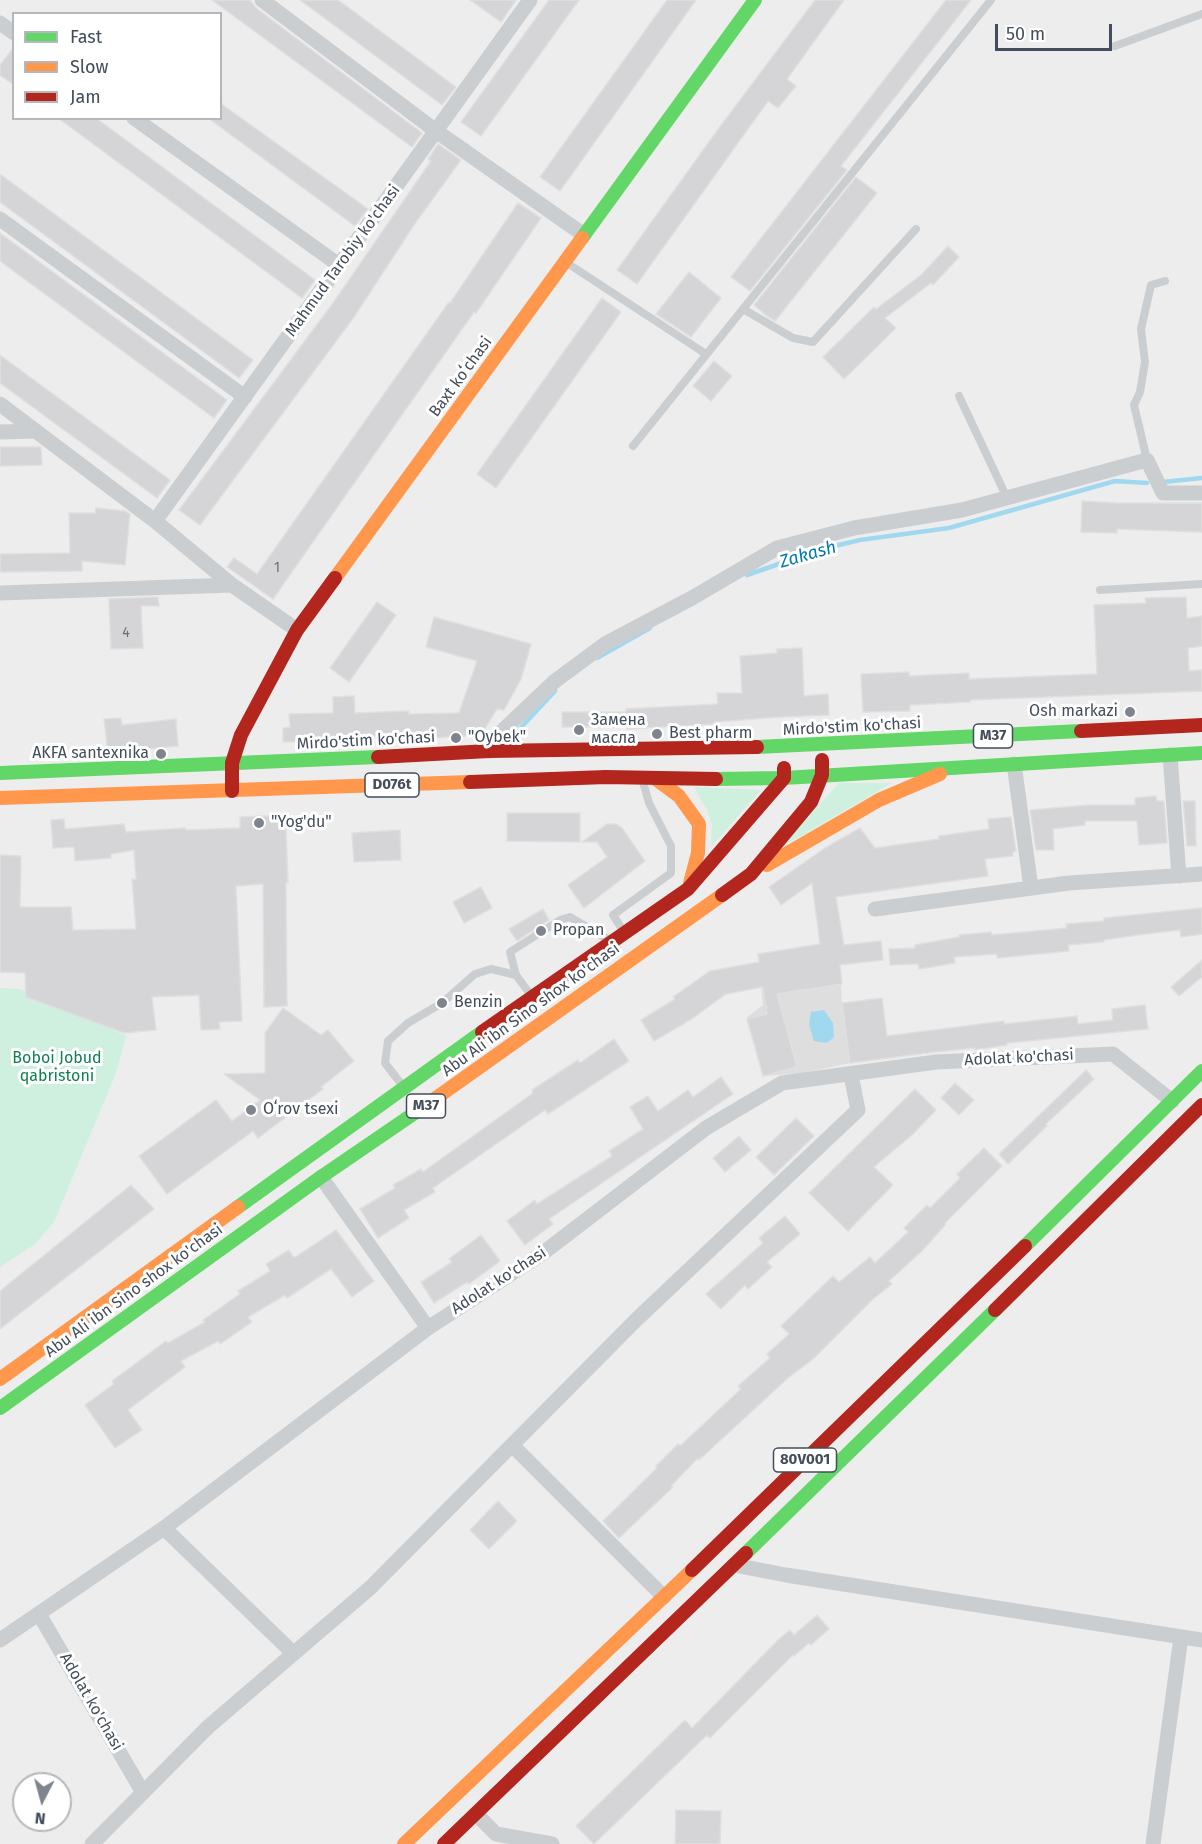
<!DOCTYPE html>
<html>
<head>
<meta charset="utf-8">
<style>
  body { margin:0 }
  #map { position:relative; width:1202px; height:1844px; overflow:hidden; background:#eeeded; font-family:"Fira Sans",sans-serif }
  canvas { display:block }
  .legend { position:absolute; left:12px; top:12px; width:210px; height:108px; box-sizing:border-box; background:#fff; border:2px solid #b4b8bd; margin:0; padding:8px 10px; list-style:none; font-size:18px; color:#434d5b }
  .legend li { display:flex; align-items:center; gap:12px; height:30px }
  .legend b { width:30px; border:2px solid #b4b8bd }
  .north { position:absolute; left:12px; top:1772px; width:60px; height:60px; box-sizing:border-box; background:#fff; border:2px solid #b4b8bd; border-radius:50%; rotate:186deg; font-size:16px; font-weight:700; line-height:24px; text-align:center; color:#434d5b }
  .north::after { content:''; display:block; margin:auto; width:21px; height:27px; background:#7f858e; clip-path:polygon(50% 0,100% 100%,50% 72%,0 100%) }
  .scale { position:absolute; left:995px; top:24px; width:117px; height:27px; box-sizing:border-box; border:3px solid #434d5b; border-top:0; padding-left:8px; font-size:18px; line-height:21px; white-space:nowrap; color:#434d5b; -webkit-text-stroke:4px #fff; paint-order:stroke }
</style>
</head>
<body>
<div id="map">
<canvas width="1202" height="1844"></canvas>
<ul class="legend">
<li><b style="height:8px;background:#63d668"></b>Fast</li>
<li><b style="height:8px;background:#ff974d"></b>Slow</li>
<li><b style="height:8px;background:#b3261e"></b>Jam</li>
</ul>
<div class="north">N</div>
<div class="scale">50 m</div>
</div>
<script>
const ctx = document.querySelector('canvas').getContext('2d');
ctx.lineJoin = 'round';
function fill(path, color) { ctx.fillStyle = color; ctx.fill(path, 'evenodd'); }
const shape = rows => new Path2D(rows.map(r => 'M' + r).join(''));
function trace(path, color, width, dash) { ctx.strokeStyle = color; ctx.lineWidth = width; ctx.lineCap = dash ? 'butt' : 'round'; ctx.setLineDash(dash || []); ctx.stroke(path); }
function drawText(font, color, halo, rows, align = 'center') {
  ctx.font = font + ' "Fira Sans",sans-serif'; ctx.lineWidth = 6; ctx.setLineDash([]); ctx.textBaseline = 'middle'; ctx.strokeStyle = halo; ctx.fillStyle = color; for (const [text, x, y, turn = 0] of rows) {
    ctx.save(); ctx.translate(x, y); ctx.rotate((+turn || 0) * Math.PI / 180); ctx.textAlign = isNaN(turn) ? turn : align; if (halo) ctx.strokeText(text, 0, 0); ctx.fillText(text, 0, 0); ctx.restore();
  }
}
const education = shape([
  [838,945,842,1003,850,1063,804,1073,765,1076,747,1017,763,1005,758,955]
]);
const green = shape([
  [839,783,892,783,780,848],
  [694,787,761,790,711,847,712,825,707,810],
  [0,988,20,989,126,1036,116,1073,54,1222,34,1245,0,1267]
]);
const water = shape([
  [824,1010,833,1023,834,1037,827,1043,814,1041,809,1024,811,1012]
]);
const stream = shape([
  [1163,482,1202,478],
  [747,575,822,549,860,540,949,528,1115,481,1147,483],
  [597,658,650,628],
  [514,735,555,691]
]);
const building = shape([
  [212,0,250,0,256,8,422,133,412,147,212,0],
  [300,0,338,0,456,87,442,105,300,0],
  [470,0,516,0,501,22,470,0],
  [549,0,579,0,481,136,461,122,549,0],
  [667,0,696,0,560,191,540,177,667,0],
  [815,0,844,0,787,79,796,86,778,108,768,101,637,284,617,270,719,128,815,0],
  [946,0,971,0,841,166,847,170,750,291,731,277,946,0],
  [14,47,14,85,0,75,0,65,14,47],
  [220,103,368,209,355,226,208,118,220,118,220,103],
  [58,118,96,118,315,280,302,298,58,118],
  [438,144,461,160,416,222,354,317,200,525,179,510,333,303,431,161,428,159,438,144],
  [0,174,253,360,239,378,0,202,0,174],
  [856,177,877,193,775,321,767,316,754,305,856,177],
  [518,203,541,218,476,313,474,312,273,599,227,567,234,558,257,574,449,302,450,303,518,203],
  [0,233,227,400,214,418,0,261,0,233],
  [948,246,959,257,933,285,931,283,885,318,896,328,844,379,823,357,874,307,876,309,921,275,948,246],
  [689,272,721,298,691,337,656,314,689,272],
  [602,298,621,312,496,488,477,474,602,298],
  [0,355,170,480,157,498,0,383,0,355],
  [714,361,732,376,711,401,693,386,714,361],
  [0,447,41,447,42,465,0,466,0,447],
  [1082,501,1118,503,1202,503,1202,532,1117,529,1117,533,1081,532,1082,501],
  [96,508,125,511,130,514,125,565,82,561,82,571,0,572,0,554,70,553,69,513,95,513,96,508],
  [158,597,159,606,141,606,143,648,111,649,109,599,158,597],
  [1186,597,1187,618,1202,616,1202,646,1188,648,1189,671,1202,670,1202,691,970,700,970,702,910,705,910,711,863,712,861,674,909,672,909,676,969,673,969,679,1097,674,1094,605,1146,603,1145,598,1186,597],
  [377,602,396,615,349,682,330,668,377,602],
  [434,617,531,644,521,679,504,710,497,709,481,735,415,739,415,735,355,737,355,740,283,742,283,728,290,727,289,714,333,713,333,697,354,696,355,713,409,711,409,714,459,713,477,661,426,647,434,617],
  [802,648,804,696,828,694,829,715,780,717,715,722,715,724,627,729,627,727,562,727,562,712,626,712,626,709,718,704,717,693,742,693,740,656,777,653,777,649,802,648],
  [121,718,122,725,176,719,178,746,108,753,104,719,121,718],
  [1156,796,1157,801,1164,801,1167,843,1139,845,1137,821,1085,821,1085,825,1053,829,1054,850,1036,850,1030,810,1088,805,1135,805,1135,798,1156,796],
  [1183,801,1195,801,1196,846,1187,846,1183,801],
  [507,813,580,813,580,842,507,841,507,813],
  [290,815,290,829,286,829,288,883,286,883,287,1006,264,1007,263,884,236,886,242,1021,219,1022,220,1029,201,1030,199,995,152,997,156,1030,124,1033,26,997,25,973,0,972,0,855,21,856,20,907,71,907,73,930,136,929,132,879,136,879,134,850,111,854,111,858,75,861,74,847,53,848,51,820,64,819,65,829,124,824,126,832,185,828,186,830,240,828,240,817,290,815],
  [1011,817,1016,851,1013,852,1013,856,985,859,988,876,836,897,844,945,881,941,883,960,840,965,842,984,777,994,797,1067,763,1076,747,1019,767,1014,763,987,726,994,690,1020,654,1041,641,1020,675,999,673,997,710,971,759,962,758,954,820,944,812,883,781,905,769,887,825,848,860,828,875,848,939,839,939,836,989,829,988,819,1011,817],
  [607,824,616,824,622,828,645,861,584,908,568,885,607,857,597,842,582,842,607,824],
  [400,830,401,860,354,862,352,833,400,830],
  [481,887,492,908,464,923,453,902,481,887],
  [1202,908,1202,934,1181,937,1180,930,1138,935,1104,940,1104,942,1068,945,1069,951,997,958,997,954,954,957,955,963,919,969,918,964,890,965,889,949,915,948,915,945,959,937,959,935,991,932,992,935,1067,928,1066,924,1104,921,1104,918,1202,908],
  [543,909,549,920,517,941,509,929,543,909],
  [1202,960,1202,977,1179,996,1171,987,1202,960],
  [882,998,887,1036,1004,1021,1004,1024,1077,1016,1078,1024,1113,1020,1112,1009,1145,1005,1148,1029,1007,1043,1007,1045,975,1050,975,1048,935,1052,850,1063,842,1003,882,998],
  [283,1008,321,1035,328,1030,354,1061,321,1087,323,1089,258,1138,253,1131,167,1194,139,1156,216,1100,232,1121,260,1100,224,1074,265,1073,265,1033,283,1008],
  [614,1039,629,1061,548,1114,545,1110,486,1151,433,1188,435,1192,404,1210,409,1218,378,1238,360,1209,395,1188,393,1185,421,1169,423,1172,533,1093,532,1090,578,1060,580,1063,614,1039],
  [1086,1070,1094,1079,1046,1124,1047,1126,1008,1164,999,1154,1086,1070],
  [721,1077,733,1094,549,1219,553,1224,525,1245,507,1221,535,1200,537,1204,612,1156,609,1151,643,1129,630,1107,648,1096,658,1111,688,1090,693,1097,721,1077],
  [955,1083,974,1100,959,1115,941,1098,955,1083],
  [915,1089,936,1110,913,1134,874,1167,893,1185,848,1231,809,1193,915,1089],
  [796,1118,814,1136,774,1175,756,1157,796,1118],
  [739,1136,751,1150,725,1172,713,1158,739,1136],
  [984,1148,1002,1166,945,1223,946,1224,923,1250,889,1281,892,1284,873,1299,813,1359,788,1378,699,1460,698,1458,671,1486,673,1487,619,1538,603,1521,657,1468,656,1466,678,1444,680,1446,741,1389,738,1386,770,1358,767,1354,789,1334,781,1326,833,1276,839,1282,870,1257,875,1263,908,1232,904,1228,927,1205,930,1208,960,1178,957,1174,984,1148],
  [131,1185,154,1209,0,1329,0,1291,131,1185],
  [785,1216,800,1234,767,1262,772,1267,748,1289,745,1285,721,1309,706,1294,763,1243,759,1238,785,1216],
  [336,1230,374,1281,352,1297,331,1269,287,1298,285,1295,248,1317,252,1322,220,1344,218,1341,181,1361,185,1367,128,1410,142,1430,115,1448,85,1405,114,1384,112,1381,166,1341,168,1343,205,1322,203,1320,240,1294,238,1291,270,1271,266,1264,289,1250,294,1258,336,1230],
  [481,1235,500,1261,469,1284,467,1282,434,1303,421,1282,452,1262,449,1259,481,1235],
  [498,1501,517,1521,489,1549,470,1530,498,1501],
  [817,1615,829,1629,811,1645,809,1643,794,1656,793,1655,710,1738,707,1735,594,1844,576,1826,685,1720,692,1728,779,1639,790,1630,794,1635,817,1615],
  [676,1810,721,1811,720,1844,675,1844,676,1810]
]);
const lane = shape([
  [1115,46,1202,14],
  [567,263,706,354],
  [743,309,793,338,813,342,916,229],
  [959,396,1007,498],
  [633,446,991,0],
  [1147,460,1134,405,1140,392,1145,362,1141,329,1151,285,1165,281],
  [1100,590,1202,584],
  [622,929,613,915,671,873,671,846,649,803,643,782],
  [530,994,516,975,510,952,560,920,570,917,609,940],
  [402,1085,385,1063,388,1041,408,1023,442,1003,475,974,491,969,516,975]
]);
const street = shape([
  [262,0,436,131,584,235],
  [0,23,14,33],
  [134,118,339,265],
  [0,219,245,397],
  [0,404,155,521,232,585,297,630],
  [0,432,36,431],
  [155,521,530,0],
  [0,593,232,585],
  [489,751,498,735,555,681,605,644,692,598,777,548,854,528,962,510,1147,460,1163,493,1202,493],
  [1170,755,1179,876],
  [1014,764,1031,888],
  [875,909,1069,883,1202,874],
  [321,1177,428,1328],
  [512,1445,664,1597],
  [164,1528,293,1653],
  [734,1565,786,1575,1202,1640],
  [39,1614,142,1791],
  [0,1640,164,1528,428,1328,543,1253,706,1128,782,1083,936,1062,1113,1054,1172,1101],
  [476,1814,496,1834,552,1844],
  [92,1844,208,1727,370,1588,637,1319,858,1110,851,1075],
  [1153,1844,1181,1637]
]);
const fast = shape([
  [582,238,755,0],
  [757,747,1081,731],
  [0,773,378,757],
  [716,779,784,778,1202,753],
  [238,1207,482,1032],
  [1025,1246,1202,1071],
  [0,1408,321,1177,422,1108],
  [746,1553,995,1310]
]);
const slow = shape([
  [335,578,582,238],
  [656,779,679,796,699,824,698,853,690,883],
  [0,798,470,782],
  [767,865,879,800,940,774],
  [422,1108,722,895],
  [0,1379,238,1207],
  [404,1844,692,1570]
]);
const jam = shape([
  [1081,731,1202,725],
  [378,757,489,751,757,747],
  [470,782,606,777,716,779],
  [232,791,232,763,241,735,297,630,335,578],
  [722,895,751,874,811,802,822,775,822,760],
  [482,1032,688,889,784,778,784,768],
  [995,1310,1202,1105],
  [692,1570,1025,1246],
  [444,1844,746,1553]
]);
const markers = [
  [1130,712,6,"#7f858e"],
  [579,730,6,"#7f858e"],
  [657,734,6,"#7f858e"],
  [456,738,6,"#7f858e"],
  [161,754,6,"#7f858e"],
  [259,823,6,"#7f858e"],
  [541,931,6,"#7f858e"],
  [442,1003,6,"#7f858e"],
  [251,1110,6,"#7f858e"]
];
const numberNames = [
  ["1",277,568],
  ["4",126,633]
];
const shields = [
  [993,736,39],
  [392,785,54],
  [426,1106,39],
  [805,1460,63]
];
const shieldNames = [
  ["M37",993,736],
  ["D076t",392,785],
  ["M37",426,1106],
  ["80V001",805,1460]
];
const streetNames = [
  ["Mahmud Tarobiy ko'chasi",343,261,-54],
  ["Baxt koʻchasi",461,377,-54],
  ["Mirdo'stim ko'chasi",852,727,-3],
  ["Mirdo'stim ko'chasi",366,741,-3],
  ["Abu Ali ibn Sino shox ko'chasi",531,1010,-36],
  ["Adolat ko'chasi",1019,1058,-3],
  ["Adolat ko'chasi",499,1281,-33],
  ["Abu Ali ibn Sino shox ko'chasi",134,1291,-36],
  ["Adolat ko'chasi",91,1702,60]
];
const poiNames = [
  ["Osh markazi",1118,712,"right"],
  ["Замена",591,721],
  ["масла",591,739],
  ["Best pharm",669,734],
  ["\"Oybek\"",468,738],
  ["AKFA santexnika",149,754,"right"],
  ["\"Yog'du\"",271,823],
  ["Propan",553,931],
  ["Benzin",454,1003],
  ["Oʻrov tsexi",263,1110]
];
const parkNames = [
  ["Boboi Jobud",57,1059],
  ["qabristoni",57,1077]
];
const waterNames = [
  ["Zakash",808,555,-16]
];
fill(education, '#dfdedf');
fill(green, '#cfefdf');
fill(water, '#a0d8f0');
trace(stream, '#a0d8f0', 4.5);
fill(building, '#d5d5d7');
trace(building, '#dfdfe0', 1.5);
trace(lane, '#cbced1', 8);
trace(street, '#cbced1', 15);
trace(fast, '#63d668', 14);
trace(slow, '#ff974d', 14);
trace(jam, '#b3261e', 14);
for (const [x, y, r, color] of markers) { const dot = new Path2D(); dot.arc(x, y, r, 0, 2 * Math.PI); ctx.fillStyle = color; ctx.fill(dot); trace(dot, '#fff', 2); }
drawText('14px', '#69707b', null, numberNames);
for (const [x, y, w] of shields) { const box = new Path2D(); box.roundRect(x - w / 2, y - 12, w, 24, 4.5); ctx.fillStyle = '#fff'; ctx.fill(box); trace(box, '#434d5b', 1.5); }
drawText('bold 15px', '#434d5b', null, shieldNames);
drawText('16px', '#434d5b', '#fff', streetNames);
drawText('16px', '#434d5b', '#fff', poiNames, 'left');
drawText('16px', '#108053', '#fff', parkNames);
drawText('italic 18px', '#027aaf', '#fff', waterNames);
</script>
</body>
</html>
